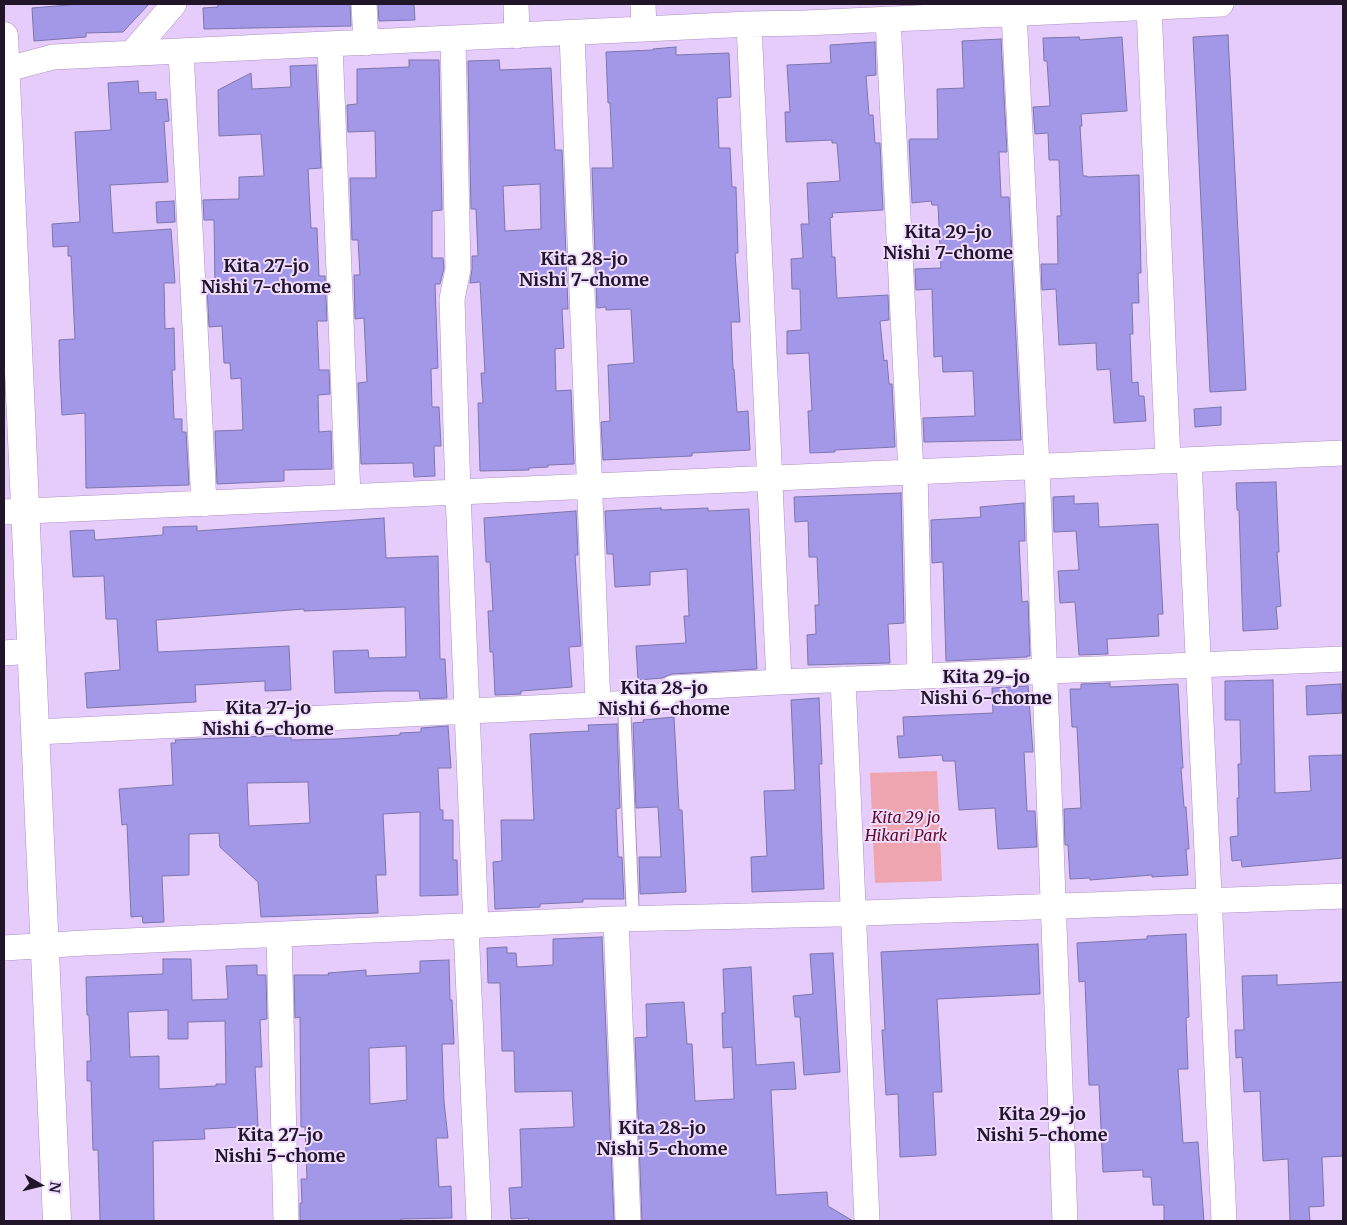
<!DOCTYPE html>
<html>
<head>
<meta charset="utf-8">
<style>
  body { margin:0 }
  #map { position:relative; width:1347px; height:1225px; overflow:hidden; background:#e5ccfa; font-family:Merriweather,serif }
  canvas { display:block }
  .frame { position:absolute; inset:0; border:5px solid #21152a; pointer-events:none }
  .north { position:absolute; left:15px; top:1160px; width:50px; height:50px; -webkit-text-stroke:4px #efdcff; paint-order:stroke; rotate:98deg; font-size:14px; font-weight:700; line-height:20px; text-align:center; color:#21152a }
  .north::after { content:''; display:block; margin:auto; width:18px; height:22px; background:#21152a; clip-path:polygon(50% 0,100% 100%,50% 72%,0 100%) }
</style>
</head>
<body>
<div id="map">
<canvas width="1347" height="1225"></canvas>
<div class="frame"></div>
<div class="north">N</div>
</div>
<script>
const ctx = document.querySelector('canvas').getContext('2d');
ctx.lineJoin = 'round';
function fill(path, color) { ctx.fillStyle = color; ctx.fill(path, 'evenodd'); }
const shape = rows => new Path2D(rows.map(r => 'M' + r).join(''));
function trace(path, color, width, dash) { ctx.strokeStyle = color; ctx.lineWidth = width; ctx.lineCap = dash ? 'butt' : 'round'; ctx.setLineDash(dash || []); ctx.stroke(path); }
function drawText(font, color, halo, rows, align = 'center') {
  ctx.font = font + ' Merriweather,serif'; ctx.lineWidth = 4; ctx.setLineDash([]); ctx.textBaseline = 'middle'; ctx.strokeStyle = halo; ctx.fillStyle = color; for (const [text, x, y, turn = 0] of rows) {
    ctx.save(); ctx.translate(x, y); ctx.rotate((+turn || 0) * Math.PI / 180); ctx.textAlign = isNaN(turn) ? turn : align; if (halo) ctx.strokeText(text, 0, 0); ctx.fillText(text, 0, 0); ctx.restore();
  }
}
const green = shape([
  [937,771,942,881,875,883,870,773]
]);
const building = shape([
  [81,4,149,4,123,32,86,33,86,37,34,41,32,8,81,4],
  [218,4,350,4,351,26,204,29,203,8,218,7,218,4],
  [378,4,414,4,415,20,379,21,378,4],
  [1228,35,1246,390,1210,392,1193,37,1228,35],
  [1079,37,1080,40,1122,37,1127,111,1081,114,1082,126,1080,126,1083,176,1087,176,1087,177,1139,175,1141,273,1138,273,1139,303,1132,303,1133,334,1130,334,1132,383,1138,382,1139,396,1144,396,1146,421,1114,423,1110,369,1097,370,1096,343,1059,345,1056,289,1042,290,1041,264,1058,264,1057,216,1061,216,1059,160,1049,160,1048,133,1035,134,1033,107,1050,106,1047,61,1044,61,1043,38,1079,37],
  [1001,39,1007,152,999,152,1001,197,1009,197,1021,440,924,442,923,418,975,416,973,371,943,372,942,356,934,357,932,289,916,290,915,269,941,268,938,205,932,205,931,201,912,203,909,141,910,139,938,139,937,89,964,88,962,41,1001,39],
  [875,42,876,75,866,76,869,115,873,115,875,143,880,143,883,210,832,213,833,217,830,218,832,257,835,257,837,298,888,295,889,320,880,321,884,361,887,360,889,384,892,384,895,447,835,450,835,452,810,453,808,411,812,411,809,353,787,354,787,331,801,330,800,289,792,289,791,259,803,258,801,224,809,224,807,183,840,181,837,143,832,143,832,140,786,142,785,112,790,112,787,65,831,63,830,45,875,42],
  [676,47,676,55,729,53,731,97,717,98,719,148,730,148,732,187,736,187,738,253,735,253,740,322,731,322,733,369,734,369,737,412,748,411,750,450,692,453,692,456,603,460,601,422,610,421,608,365,634,363,631,309,606,310,606,307,597,308,592,168,613,168,610,103,608,103,606,52,653,50,653,49,676,47],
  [409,60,439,60,442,210,432,211,432,258,443,258,444,268,440,284,435,284,438,368,431,369,432,407,439,407,441,446,434,446,435,476,414,477,413,463,361,464,358,383,367,382,364,318,355,319,354,275,360,275,358,240,352,240,350,178,376,178,375,131,348,132,347,105,357,104,357,69,409,67,409,60],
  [499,60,500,70,551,68,555,150,562,150,568,309,562,309,564,348,555,349,556,391,571,390,574,464,548,465,548,467,529,468,529,470,480,471,478,403,483,403,481,373,485,373,480,282,470,283,472,269,472,256,478,256,476,209,471,209,468,61,499,60],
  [540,184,541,229,505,231,503,186,540,184],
  [316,65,321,168,308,169,311,228,317,228,319,276,325,276,327,321,317,321,319,370,329,370,330,394,318,395,319,432,331,431,332,469,284,470,284,481,217,484,215,431,243,430,241,378,231,379,230,363,224,363,222,326,209,327,207,286,215,286,214,220,204,220,203,200,239,199,239,177,264,176,261,134,219,136,218,90,251,73,252,89,291,87,290,66,316,65],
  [138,81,139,93,156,92,156,100,167,99,169,121,164,122,168,182,110,185,113,233,171,229,175,283,164,283,165,329,174,328,175,370,172,370,174,419,182,419,182,432,186,432,189,485,86,488,85,413,62,415,60,376,59,340,75,339,71,256,68,256,68,246,53,247,52,224,80,222,75,132,111,130,108,83,138,81],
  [174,201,175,222,157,223,156,202,174,201],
  [1221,407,1221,425,1195,427,1194,409,1221,407],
  [1276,482,1279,552,1277,552,1281,606,1276,607,1278,629,1243,631,1239,510,1237,510,1236,483,1276,482],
  [901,493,904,623,888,624,890,663,808,665,807,635,816,634,815,605,819,605,817,557,809,557,808,521,795,522,794,497,901,493],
  [1074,496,1074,504,1098,503,1099,527,1158,524,1163,614,1158,614,1159,636,1107,639,1108,654,1079,655,1075,602,1060,603,1058,571,1079,570,1076,531,1054,532,1053,497,1074,496],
  [1024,503,1025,541,1019,541,1022,602,1028,601,1030,656,1027,656,1027,657,946,661,943,562,932,563,931,520,981,517,980,507,1024,503],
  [661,508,661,510,708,508,708,511,749,509,757,669,672,674,662,678,638,680,636,646,686,643,684,616,689,616,687,569,650,572,650,585,615,587,613,554,607,554,605,511,661,508],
  [576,511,578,555,575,555,581,646,569,647,572,687,521,691,521,694,495,695,493,652,490,652,488,611,493,611,490,562,486,562,484,518,576,511],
  [384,518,386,558,438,556,440,659,445,659,447,698,420,699,419,691,385,691,335,693,333,651,368,650,369,658,406,657,405,607,304,611,304,609,156,620,158,652,289,646,291,690,265,691,265,681,195,685,196,702,87,708,85,673,120,670,117,619,106,619,104,576,73,577,70,531,94,530,95,540,163,535,163,527,197,526,197,531,384,518],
  [1273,680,1275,793,1311,791,1309,756,1343,755,1343,858,1242,867,1241,860,1232,861,1230,837,1238,836,1237,798,1239,798,1238,764,1241,764,1240,720,1225,720,1225,681,1273,680],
  [1110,683,1110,687,1178,684,1183,768,1181,768,1184,807,1186,807,1189,849,1186,849,1188,875,1152,877,1152,875,1090,880,1090,878,1070,879,1068,845,1065,845,1064,809,1081,808,1077,727,1072,727,1070,689,1081,689,1081,684,1110,683],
  [1341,684,1342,713,1307,715,1306,686,1341,684],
  [1028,686,1033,752,1024,752,1027,811,1035,811,1037,847,998,849,995,808,959,810,955,761,943,761,942,755,899,758,897,736,904,736,903,717,993,713,992,688,1028,686],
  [819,698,822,764,819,764,824,889,752,892,751,857,767,856,764,791,795,790,791,700,819,698],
  [674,717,679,810,682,810,686,892,640,894,639,857,661,857,658,807,636,808,633,723,644,722,643,720,674,717],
  [617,724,620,808,616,809,618,857,622,857,624,899,583,899,583,902,540,904,540,907,495,909,493,862,502,861,501,820,534,820,530,734,589,731,588,725,617,724],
  [448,726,451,768,438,768,440,810,443,810,443,820,453,820,453,860,457,860,458,895,420,896,420,812,383,814,386,875,376,875,378,913,261,917,258,882,220,847,219,833,189,834,189,875,162,876,164,922,143,923,142,916,131,917,127,824,122,825,119,789,173,785,171,743,176,743,175,740,291,735,291,740,337,739,400,735,400,733,421,732,421,728,448,726],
  [308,782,310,823,249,826,247,783,308,782],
  [1186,934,1189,1017,1186,1018,1188,1069,1178,1069,1183,1143,1198,1142,1204,1221,1164,1221,1164,1205,1153,1205,1151,1177,1143,1177,1143,1170,1103,1172,1099,1085,1089,1085,1085,981,1079,982,1077,943,1147,939,1147,936,1186,934],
  [602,937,614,1221,529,1221,528,1218,511,1219,509,1188,522,1187,520,1129,574,1127,572,1091,515,1092,514,1051,502,1051,500,983,488,983,487,948,507,947,507,953,516,953,517,967,553,965,553,939,602,937],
  [1038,944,1040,994,937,999,942,1092,933,1092,936,1155,900,1157,898,1094,886,1095,882,1030,885,1030,881,952,1038,944],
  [833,953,840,1072,804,1075,800,1017,795,1017,793,996,813,994,810,954,833,953],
  [163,959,191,959,192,1000,228,999,226,966,257,965,257,975,266,975,267,1019,260,1020,262,1067,255,1067,258,1126,204,1129,205,1139,153,1141,154,1221,100,1221,98,1150,93,1150,91,1081,87,1081,87,1061,91,1061,89,1015,87,1015,86,977,163,974,163,959],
  [168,1010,168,1039,188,1039,188,1022,225,1021,226,1084,216,1084,216,1086,159,1089,159,1056,130,1057,128,1012,168,1010],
  [449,960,450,1000,452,1000,454,1044,442,1044,444,1102,448,1138,436,1138,439,1187,451,1186,452,1218,401,1219,401,1221,300,1221,300,1203,302,1203,301,1179,307,1179,305,1127,301,1127,300,1017,295,1018,294,975,329,975,328,973,366,970,366,976,420,973,420,961,449,960],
  [406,1046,407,1100,370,1104,369,1048,406,1046],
  [751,967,756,1065,794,1062,796,1089,771,1090,776,1195,827,1192,828,1206,853,1221,642,1221,635,1038,647,1037,646,1004,684,1002,687,1044,692,1044,695,1101,734,1099,732,1047,723,1048,722,1013,725,1013,723,969,751,967],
  [1277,975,1277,985,1343,982,1343,1156,1322,1157,1324,1206,1309,1207,1310,1221,1290,1221,1288,1159,1263,1161,1260,1091,1244,1092,1242,1057,1236,1058,1235,1030,1244,1030,1242,976,1277,975]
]);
const service = shape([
  [624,704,633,919]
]);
const minor = shape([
  [364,4,366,43],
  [516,4,517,36],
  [643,4,644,29],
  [1149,7,1168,461],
  [1014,13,1037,467,1065,1221],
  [888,19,911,473],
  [749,24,779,682],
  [572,33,598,705],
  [453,39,458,269,452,299,458,493,476,926],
  [330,45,348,497],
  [181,51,204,504],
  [132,53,174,4],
  [4,70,53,57,749,24,805,23,1221,4],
  [1189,460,1224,1221],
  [915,473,920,676],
  [4,512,1343,453],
  [4,653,32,651],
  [843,679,867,1221],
  [36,732,656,702,673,688,779,682,1343,659],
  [616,919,628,1221],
  [466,926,479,1221],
  [279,935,286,1221],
  [4,948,84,943,616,919,836,914,1343,896]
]);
const tertiary = shape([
  [4,36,57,1221]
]);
const parkNames = [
  ["Kita 29 jo",906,818],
  ["Hikari Park",906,836]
];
const neighbourhoodNames = [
  ["Kita 29-jo",948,233],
  ["Nishi 7-chome",948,254],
  ["Kita 28-jo",584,260],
  ["Nishi 7-chome",584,281],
  ["Kita 27-jo",266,267],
  ["Nishi 7-chome",266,288],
  ["Kita 29-jo",986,678],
  ["Nishi 6-chome",986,699],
  ["Kita 28-jo",664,689],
  ["Nishi 6-chome",664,710],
  ["Kita 27-jo",268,709],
  ["Nishi 6-chome",268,730],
  ["Kita 29-jo",1042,1115],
  ["Nishi 5-chome",1042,1136],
  ["Kita 28-jo",662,1129],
  ["Nishi 5-chome",662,1150],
  ["Kita 27-jo",280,1136],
  ["Nishi 5-chome",280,1157]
];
fill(green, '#efa5b0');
fill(building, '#a398e8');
trace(building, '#7c75ad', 1);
trace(service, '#ae90c6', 14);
trace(minor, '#ae90c6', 26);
trace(tertiary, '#ae90c6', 29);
trace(service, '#fff', 12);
trace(minor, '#fff', 25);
trace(tertiary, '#fff', 28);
drawText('italic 16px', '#600c26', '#efdcff', parkNames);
drawText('bold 18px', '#21152a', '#efdcff', neighbourhoodNames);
</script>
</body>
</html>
